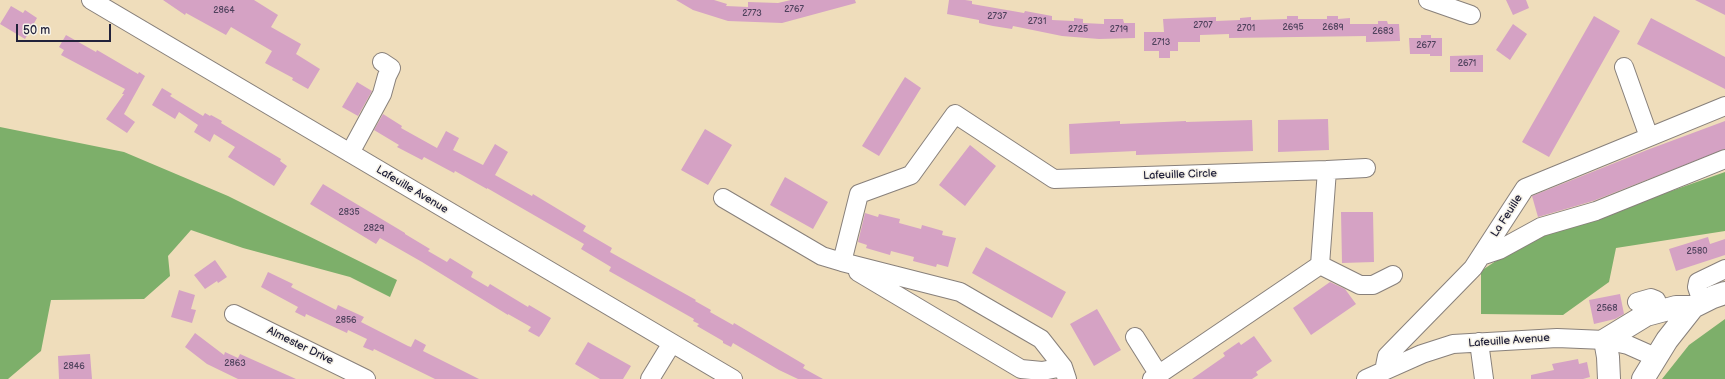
<!DOCTYPE html>
<html>
<head>
<meta charset="utf-8">
<style>
  body { margin:0 }
  #map { position:relative; width:1725px; height:379px; overflow:hidden; background:#efddbb; font-family:"Balsamiq Sans",sans-serif }
  canvas { display:block }
  .scale { position:absolute; left:16px; top:24px; width:95px; height:18px; box-sizing:border-box; border:2px solid #22223b; border-top:0; padding-left:5px; font-size:12px; line-height:14px; white-space:nowrap; color:#22223b; -webkit-text-stroke:3px #f7f3e8; paint-order:stroke }
</style>
</head>
<body>
<div id="map">
<canvas width="1725" height="379"></canvas>
<div class="scale">50 m</div>
</div>
<script>
const ctx = document.querySelector('canvas').getContext('2d');
ctx.lineJoin = 'round';
function fill(path, color) { ctx.fillStyle = color; ctx.fill(path, 'evenodd'); }
const shape = rows => new Path2D(rows.map(r => 'M' + r).join(''));
function trace(path, color, width, dash) { ctx.strokeStyle = color; ctx.lineWidth = width; ctx.lineCap = dash ? 'butt' : 'round'; ctx.setLineDash(dash || []); ctx.stroke(path); }
function drawText(font, color, halo, rows, align = 'center') {
  ctx.font = font + ' "Balsamiq Sans",sans-serif'; ctx.lineWidth = 3; ctx.setLineDash([]); ctx.textBaseline = 'middle'; ctx.strokeStyle = halo; ctx.fillStyle = color; for (const [text, x, y, turn = 0] of rows) {
    ctx.save(); ctx.translate(x, y); ctx.rotate((+turn || 0) * Math.PI / 180); ctx.textAlign = isNaN(turn) ? turn : align; if (halo) ctx.strokeText(text, 0, 0); ctx.fillText(text, 0, 0); ctx.restore();
  }
}
const forest = shape([
  [0,127,124,152,228,196,397,280,390,297,350,277,243,248,191,230,168,256,170,276,144,299,51,300,41,351,8,379,0,379],
  [1725,172,1725,231,1616,248,1609,282,1563,315,1481,314,1481,271,1521,244],
  [1725,319,1725,379,1662,379,1689,345]
]);
const building = shape([
  [163,0,254,0,278,15,271,27,301,44,296,54,320,69,308,89,292,80,293,78,265,63,272,51,231,27,226,35,186,13,185,15],
  [676,0,714,0,727,4,726,6,748,7,748,2,778,3,791,0,855,0,856,3,782,23,728,21,693,10],
  [949,0,965,0,972,1,972,4,1024,13,1025,11,1052,16,1052,20,1074,21,1074,18,1083,19,1083,23,1104,24,1104,19,1123,19,1124,23,1135,23,1135,38,1099,39,1062,36,1013,26,1012,29,993,26,979,23,979,20,947,14],
  [1506,0,1526,0,1529,8,1513,15],
  [1695,0,1725,0,1725,15],
  [11,6,23,13,25,10,37,18,25,39,0,24],
  [1287,16,1298,16,1298,19,1327,19,1327,16,1338,16,1338,19,1350,18,1350,24,1378,24,1378,21,1387,21,1388,24,1399,24,1400,41,1366,42,1366,36,1229,38,1229,34,1200,35,1200,42,1178,42,1178,51,1170,51,1170,58,1159,58,1159,51,1144,51,1144,32,1164,32,1163,19,1216,17,1216,21,1240,20,1240,18,1251,17,1251,20,1287,19],
  [1594,16,1620,31,1549,157,1522,142],
  [1651,18,1725,57,1725,89,1637,44],
  [1513,24,1527,34,1510,60,1496,50],
  [66,35,96,52,97,50,138,74,139,72,145,76,124,114,135,122,127,133,106,119,124,94,122,94,125,89,61,55,64,50,59,47],
  [1421,35,1431,35,1431,38,1442,38,1442,56,1430,56,1430,54,1410,54,1409,38,1421,38],
  [1483,55,1483,72,1450,72,1450,56],
  [905,77,921,88,879,156,862,146],
  [357,82,372,91,358,116,342,107],
  [162,88,172,94,170,96,203,116,205,113,210,116,211,115,222,121,221,123,281,159,280,161,287,166,274,186,228,157,235,147,214,134,210,142,194,132,198,125,179,112,175,119,152,105],
  [383,114,402,126,401,128,437,148,446,131,459,138,453,150,483,165,495,144,508,152,495,175,532,196,533,194,586,226,583,231,612,248,610,252,696,300,695,301,711,310,710,312,733,325,734,323,805,365,803,368,823,379,798,379,779,370,733,343,731,347,723,343,723,341,697,326,699,324,693,321,694,319,609,271,611,267,581,249,584,244,487,188,487,189,455,171,454,173,424,157,422,160,397,147,399,145,374,130],
  [1328,119,1329,150,1278,152,1278,120],
  [1252,120,1253,151,1136,155,1136,151,1070,154,1069,124,1120,121,1120,124,1186,121,1186,122],
  [1725,121,1725,149,1593,201,1538,217,1532,196,1647,150],
  [705,129,732,145,708,185,681,170],
  [970,145,996,166,965,206,939,185],
  [785,177,828,202,813,229,770,205],
  [323,184,405,233,405,234,430,249,428,251,447,262,450,258,473,272,471,277,488,287,490,284,528,307,529,305,551,318,542,333,539,337,528,331,531,327,508,314,508,315,422,262,380,238,376,244,310,204],
  [1341,212,1373,212,1374,262,1342,263],
  [865,213,878,217,879,214,900,219,899,223,921,229,922,225,943,231,942,235,956,238,948,267,937,264,936,267,913,261,914,257,891,251,890,255,866,248,867,245,858,242],
  [1708,237,1710,244,1725,239,1725,255,1676,271,1669,249],
  [986,247,1066,292,1052,318,972,273],
  [215,260,227,277,218,283,217,281,205,289,194,275],
  [268,272,293,284,291,287,336,310,338,305,364,317,361,322,408,346,411,347,415,339,426,345,423,351,479,379,435,379,374,349,373,351,363,347,367,339,348,330,347,333,306,314,305,317,295,312,298,307,261,287],
  [1330,282,1345,289,1356,304,1311,335,1293,308],
  [179,290,195,295,191,309,196,310,192,323,171,317],
  [1620,294,1624,314,1615,319,1594,324,1589,300],
  [1097,309,1121,350,1094,366,1070,324],
  [195,333,224,355,225,352,238,358,240,354,296,379,238,379,207,364,185,347],
  [1254,336,1272,361,1256,372,1258,375,1252,379,1192,379,1225,356,1223,353,1239,342,1241,345],
  [588,342,631,366,623,379,600,379,575,364],
  [90,354,92,379,59,379,58,356],
  [1578,359,1579,364,1587,362,1590,377,1583,379,1531,379,1531,375,1554,370,1552,364]
]);
const minor = shape([
  [91,0,733,379],
  [1428,0,1471,15],
  [1624,67,1649,137],
  [350,153,382,94,387,76,391,68,382,62],
  [1327,170,1366,168],
  [723,198,822,256,842,262,960,292,1041,339,1063,367,1067,379],
  [1481,256,1499,250,1541,227,1596,211,1725,159],
  [842,262,859,194,911,175,955,114,1054,179,1327,170,1320,265],
  [1320,265,1360,285,1373,285,1393,275],
  [858,272,1021,369,1042,371,1063,367],
  [1637,302,1651,298,1656,300,1661,311],
  [1702,302,1697,287,1698,282,1725,269],
  [234,314,366,379],
  [1135,337,1159,375],
  [1479,342,1484,379],
  [1384,371,1387,356,1473,268,1525,188,1725,106],
  [650,379,672,343],
  [1152,379,1320,265],
  [1366,379,1422,354,1453,344,1557,338,1605,340,1628,345,1655,357]
]);
const major = shape([
  [1609,379,1608,357,1605,340,1646,315,1676,307,1693,307],
  [1643,379,1667,340,1693,307,1713,297,1725,293]
]);
const numberNames = [
  ["2767",794,10],
  ["2864",224,11],
  ["2773",752,14],
  ["2737",997,17],
  ["2731",1037,22],
  ["2707",1203,26],
  ["2695",1293,28],
  ["2689",1333,28],
  ["2701",1246,29],
  ["2725",1078,30],
  ["2719",1119,30],
  ["2683",1383,32],
  ["2713",1161,43],
  ["2677",1426,46],
  ["2671",1467,64],
  ["2835",349,213],
  ["2829",374,229],
  ["2580",1697,252],
  ["2568",1607,309],
  ["2856",346,321],
  ["2863",235,364],
  ["2846",74,367]
];
const streetNames = [
  ["Lafeuille Circle",1180,175,-2],
  ["Lafeuille Avenue",412,190,31],
  ["La Feuille",1507,216,-57],
  ["Lafeuille Avenue",1509,341,-4],
  ["Almester Drive",300,346,26]
];
fill(forest, '#7daf6a');
fill(building, '#d5a2c4');
trace(minor, '#88807b', 20);
trace(major, '#88807b', 24);
trace(minor, '#fff', 18);
trace(major, '#fff', 22);
drawText('9px', '#4f425d', null, numberNames);
drawText('11px', '#22223b', '#f7f3e8', streetNames);
</script>
</body>
</html>
